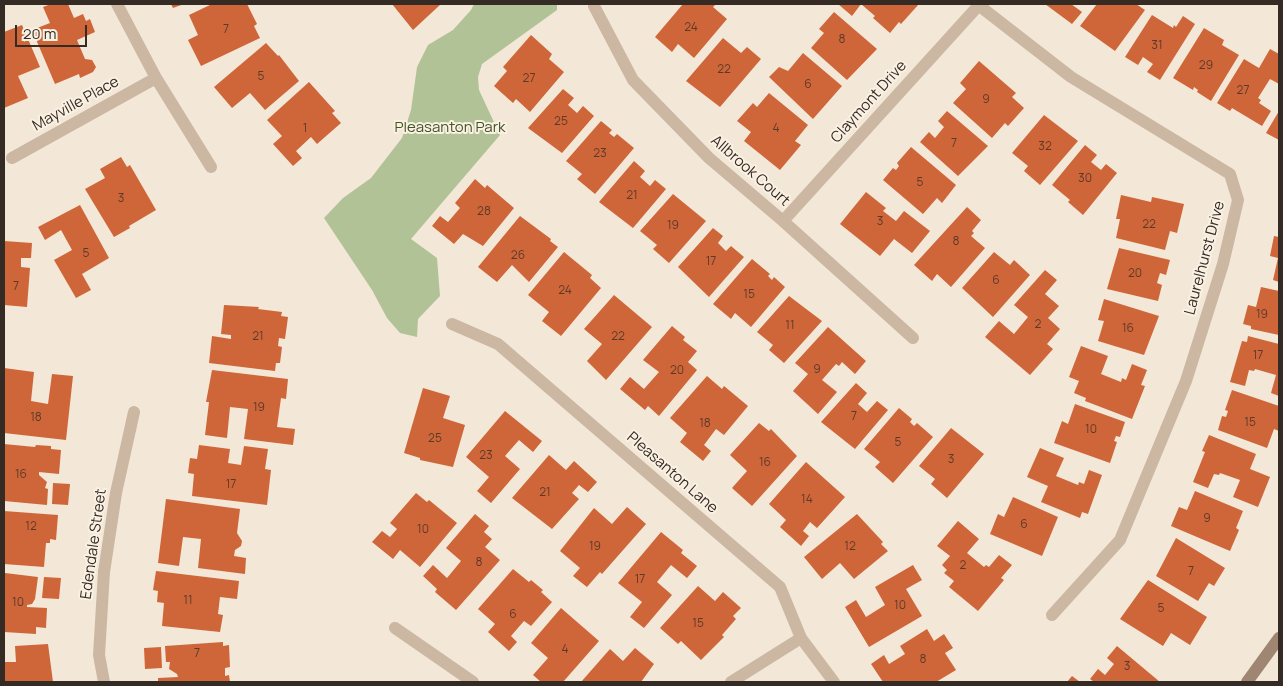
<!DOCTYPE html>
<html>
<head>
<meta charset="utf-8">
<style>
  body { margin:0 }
  #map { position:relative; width:1283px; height:686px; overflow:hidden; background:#f3e7d7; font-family:Manrope,sans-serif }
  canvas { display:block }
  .frame { position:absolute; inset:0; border:5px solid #352b25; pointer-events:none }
  .scale { position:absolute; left:15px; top:25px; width:72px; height:22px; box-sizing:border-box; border:2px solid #352b25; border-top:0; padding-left:6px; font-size:15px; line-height:18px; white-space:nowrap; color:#352b25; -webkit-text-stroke:4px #faf1e3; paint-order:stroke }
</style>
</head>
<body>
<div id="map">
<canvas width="1283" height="686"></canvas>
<div class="frame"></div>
<div class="scale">20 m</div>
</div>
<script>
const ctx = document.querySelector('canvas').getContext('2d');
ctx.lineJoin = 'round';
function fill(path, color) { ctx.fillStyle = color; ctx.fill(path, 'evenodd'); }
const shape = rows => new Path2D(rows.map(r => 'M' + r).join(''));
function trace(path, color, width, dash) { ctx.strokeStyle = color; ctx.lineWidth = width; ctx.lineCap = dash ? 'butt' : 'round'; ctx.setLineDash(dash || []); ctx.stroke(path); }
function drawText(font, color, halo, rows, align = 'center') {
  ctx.font = font + ' Manrope,sans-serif'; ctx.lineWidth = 4; ctx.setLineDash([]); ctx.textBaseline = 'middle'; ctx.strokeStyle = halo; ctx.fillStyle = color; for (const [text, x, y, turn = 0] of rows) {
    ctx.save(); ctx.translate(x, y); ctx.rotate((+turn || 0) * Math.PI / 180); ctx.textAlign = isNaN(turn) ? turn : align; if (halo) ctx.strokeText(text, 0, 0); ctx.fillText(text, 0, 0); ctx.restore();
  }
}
const green = shape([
  [474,4,557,4,557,10,482,64,478,77,479,90,500,135,411,239,437,258,440,296,418,319,417,337,400,333,387,318,372,290,324,218,343,198,371,178,402,138,411,110,417,67,428,45,453,30,471,10]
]);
const building = shape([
  [51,4,68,4,74,18,83,14,86,21,90,19,95,32,77,40,85,59,92,60,96,67,93,72,80,78,79,74,55,84,32,30,50,23,43,7],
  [171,4,184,4,173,8],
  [212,4,247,4,257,24,254,26,260,38,201,66,188,40,198,35,189,15],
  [392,4,441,4,413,30],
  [683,4,716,4,713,7,727,19,694,58,678,44,672,52,655,37],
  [838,4,919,4,901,24,899,22,890,33,873,18,875,16,861,4,852,16],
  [1045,4,1071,4,1082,12,1072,24],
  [1097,4,1136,4,1145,10,1115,51,1080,26],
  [834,12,877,49,847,80,811,48,824,33,819,29],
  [1152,15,1173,28,1174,25,1176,27,1183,16,1195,24,1160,80,1147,72,1153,64,1143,57,1138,65,1125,57],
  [22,25,40,67,18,76,28,98,4,108,4,32],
  [1204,28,1224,40,1222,45,1239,55,1211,101,1197,92,1198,90,1194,87,1193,90,1173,78],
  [531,35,552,54,549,59,564,72,530,112,516,99,513,103,494,86,507,71,503,67],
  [723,38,741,53,747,47,761,59,720,107,686,81],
  [266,43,278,56,279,55,299,81,265,110,250,93,232,108,214,87],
  [1270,49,1279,54,1279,84,1270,79,1258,98,1261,100,1259,103,1271,111,1262,126,1232,108,1230,111,1217,103,1244,59,1259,68],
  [803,53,842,86,813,119,769,77,779,67,788,71],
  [979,61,1016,93,1012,97,1024,108,1008,126,1005,123,992,138,953,103,966,89,960,83],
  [309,82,335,111,332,113,341,123,317,144,311,137,296,151,302,158,293,166,273,144,282,136,267,120],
  [563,89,574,98,568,105,577,113,583,106,594,116,562,153,528,128],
  [769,93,808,125,795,141,801,145,780,170,744,141,751,132,737,121,753,103,757,107],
  [947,111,988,146,958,176,920,142,929,132,935,138,944,127,938,121],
  [1279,111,1279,140,1266,133],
  [1044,115,1078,141,1040,185,1024,171,1028,166,1012,153],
  [601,121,612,130,609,133,614,137,617,134,634,148,595,194,577,179,582,174,566,161],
  [1085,145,1097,155,1091,162,1101,170,1106,164,1117,173,1083,215,1068,202,1070,200,1052,185],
  [911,147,956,185,942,203,937,198,923,214,883,180,893,168,896,170,899,166,897,163],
  [121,157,127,167,130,165,156,210,129,226,130,228,114,237,85,189,105,178,100,169],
  [634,161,645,171,640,177,650,186,655,180,666,189,633,228,599,202],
  [475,179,485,188,487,185,514,208,483,246,463,234,454,244,432,226,440,216,448,222,460,208,455,203],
  [866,192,886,208,883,211,896,221,904,211,930,231,912,253,894,239,880,256,840,224],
  [673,194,706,221,669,263,653,249,657,245,640,231],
  [1121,195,1151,202,1152,197,1184,204,1177,233,1170,231,1165,250,1116,238,1120,219,1116,219],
  [80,205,109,258,82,274,91,290,76,298,54,260,72,250,61,230,45,240,38,227],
  [967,207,981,220,972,231,974,233,971,236,985,248,951,287,937,274,932,281,914,265],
  [520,216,551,239,550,241,558,247,529,282,512,265,497,282,478,267],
  [713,228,723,236,718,243,726,251,731,246,744,257,709,297,678,267],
  [1274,236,1279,237,1279,282,1273,280,1278,258,1270,256],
  [4,241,32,243,31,258,21,258,21,267,30,268,27,307,4,305],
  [1119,248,1170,260,1166,275,1160,273,1157,283,1162,285,1158,301,1107,289],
  [564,252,592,275,590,278,601,288,561,336,542,321,549,312,528,295],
  [994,252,1010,265,1014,260,1030,275,993,317,962,288],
  [752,259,770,274,768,276,772,280,774,277,785,287,751,327,735,313,731,319,713,304],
  [1045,270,1057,280,1045,294,1059,306,1048,318,1060,329,1047,344,1053,349,1030,375,985,337,999,321,1014,334,1028,317,1014,305],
  [1261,287,1279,291,1279,335,1251,329,1251,326,1243,324,1248,305,1256,307],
  [614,295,652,327,606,380,587,361,602,344,584,329],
  [789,296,822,321,784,363,769,350,773,345,757,332],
  [1104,299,1159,316,1144,355,1098,341,1104,321,1098,320],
  [224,305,259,307,258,309,282,312,281,316,288,317,285,339,279,338,278,346,282,347,280,363,276,363,275,371,209,363,212,336,231,339,231,335,221,334],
  [672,326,685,337,683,340,697,351,688,362,697,370,659,416,648,406,645,410,620,389,630,377,644,389,659,372,643,360],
  [828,327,866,361,855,374,842,362,839,366,836,364,822,380,837,392,818,414,793,391,808,374,795,363],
  [1248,336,1279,344,1279,396,1271,393,1276,375,1255,369,1254,371,1249,370,1245,386,1230,382,1242,341,1247,342],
  [1081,346,1108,356,1101,374,1121,382,1122,378,1126,380,1132,364,1147,370,1141,385,1145,386,1132,419,1085,401,1086,398,1074,393,1079,381,1069,377],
  [4,368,34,372,31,401,48,404,52,374,73,376,66,440,4,433],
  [212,370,288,379,286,399,281,398,277,427,295,429,293,445,244,439,248,409,230,407,227,438,205,435,209,402,206,402],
  [707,376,722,389,724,386,748,406,724,435,716,429,704,445,711,451,703,461,680,442,687,433,670,418],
  [856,383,867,393,858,404,867,412,877,401,888,410,855,449,821,422],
  [423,388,450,396,443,418,465,425,453,467,420,460,420,458,404,453],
  [1232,390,1279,406,1279,431,1274,429,1267,448,1218,430,1222,416,1226,417,1228,411,1225,410],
  [1075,404,1125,422,1120,437,1116,436,1114,441,1117,442,1110,463,1054,443,1062,421,1068,424],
  [899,408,912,419,910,422,914,426,917,423,933,437,893,483,875,467,880,462,864,449],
  [505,411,542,441,533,452,519,440,505,456,520,469,491,503,477,491,489,477,466,457],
  [759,423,769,431,771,429,797,456,752,506,732,488,747,471,730,455],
  [951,428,984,454,947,498,931,484,935,479,919,466],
  [1209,435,1256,454,1250,469,1270,477,1258,507,1233,497,1240,480,1220,473,1219,475,1214,474,1208,488,1193,482,1205,452,1202,451],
  [4,444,35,447,36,445,51,446,51,449,61,450,59,474,39,472,39,475,47,482,45,488,48,489,47,505,4,501],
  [199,445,230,449,228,463,241,465,244,446,268,449,265,469,271,470,267,505,192,496,194,474,188,473,190,458,197,459],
  [1040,448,1064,458,1056,476,1078,485,1079,482,1084,484,1089,470,1102,475,1088,514,1082,512,1080,518,1041,502,1048,486,1027,477],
  [549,455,566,470,574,461,597,482,588,492,579,485,572,493,579,499,552,529,512,498],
  [806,462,845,497,817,528,810,522,803,531,809,536,801,546,780,527,786,520,769,504],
  [53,483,70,484,68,505,52,504],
  [1195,491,1243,511,1236,528,1239,530,1230,551,1171,526,1179,507,1187,510],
  [416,493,427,502,429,500,457,523,420,567,400,550,393,559,372,542,382,531,390,537,397,529,390,523],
  [1013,497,1058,517,1042,556,990,534,998,514,1004,517],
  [166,499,240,509,237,533,242,541,241,546,235,550,234,556,246,558,245,574,198,568,201,539,183,537,179,566,158,563],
  [627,507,646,524,602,574,600,572,587,587,573,576,580,568,560,551,594,508,612,524],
  [4,511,58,515,56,540,50,539,50,543,46,543,44,567,4,564],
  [475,514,489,526,484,532,492,539,485,547,500,560,456,610,435,592,437,589,423,576,433,565,447,578,461,561,446,548],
  [857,514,883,542,881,544,888,551,854,579,840,563,822,579,804,557],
  [958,521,979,539,967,553,984,567,986,565,989,567,999,555,1012,565,1001,578,1004,580,978,611,949,587,954,581,944,573,947,570,942,565,950,556,937,546],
  [661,532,683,550,681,553,697,566,687,578,671,565,657,582,672,595,644,628,630,617,642,602,618,583],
  [1176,538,1225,568,1214,586,1209,583,1198,601,1156,576],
  [913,565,922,580,906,589,922,616,869,647,845,607,856,600,866,617,885,605,875,587],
  [513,569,529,582,531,580,543,590,541,592,552,602,531,626,524,621,511,636,517,642,509,651,488,632,495,624,478,609],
  [156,571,239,581,237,599,220,597,218,614,223,615,220,632,162,626,164,603,157,602,158,591,153,590],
  [5,573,38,577,35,599,32,604,27,605,27,607,47,608,46,628,36,627,36,634,4,632],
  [44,577,61,578,59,599,42,598],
  [1148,580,1207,617,1190,645,1171,633,1163,646,1120,619],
  [698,586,715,601,723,592,741,608,733,616,736,619,722,635,724,637,701,660,681,641,678,644,660,628],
  [561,608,599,641,563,682,541,682,533,675,548,658,531,643],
  [927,629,934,641,944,634,953,648,945,653,956,670,936,682,883,682,871,664,884,655,889,664,905,654,900,646],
  [223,642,223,646,229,645,230,667,225,668,225,676,229,675,230,682,158,682,158,678,178,677,177,674,169,669,170,662,166,662,165,646],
  [48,644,53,682,4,682,4,662,16,662,15,646],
  [1117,646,1160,682,1094,682,1090,679,1098,669,1105,675,1114,664,1107,658],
  [161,647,162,668,145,669,144,648],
  [635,648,654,664,641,682,581,682,610,649,623,661],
  [1072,676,1080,682,1067,682]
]);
const minor = shape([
  [117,4,156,78,211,167],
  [977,4,1071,77,1230,174,1238,200,1223,264,1186,381,1120,540,1052,615],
  [594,6,633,80,709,158,783,221,913,338],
  [12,158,156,78],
  [783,221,979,5],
  [452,324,498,344,780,587,801,638,834,682],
  [395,628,473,682],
  [104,682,99,655,104,572,116,493,134,412],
  [731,682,801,638]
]);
const secondary = shape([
  [1247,682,1279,638]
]);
const numberNames = [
  ["24",691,28],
  ["7",226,30],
  ["8",842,40],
  ["31",1157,46],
  ["29",1206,66],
  ["22",724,70],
  ["5",261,77],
  ["27",529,79],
  ["6",808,85],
  ["27",1243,91],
  ["9",986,100],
  ["25",561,122],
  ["1",305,129],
  ["4",776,129],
  ["7",954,144],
  ["32",1045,147],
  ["23",600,154],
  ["30",1085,179],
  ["5",920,183],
  ["21",632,196],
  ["3",121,199],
  ["28",484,212],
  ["3",880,222],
  ["22",1149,225],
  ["19",673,226],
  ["8",956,242],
  ["5",86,254],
  ["26",518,256],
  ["17",711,262],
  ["20",1135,274],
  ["6",996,281],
  ["7",16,287],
  ["24",565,291],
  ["15",749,295],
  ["19",1262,315],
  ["2",1038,325],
  ["11",790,326],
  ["16",1128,329],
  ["21",258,337],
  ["22",618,337],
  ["17",1258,356],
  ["9",817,370],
  ["20",677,371],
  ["19",259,408],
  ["7",854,417],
  ["18",36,418],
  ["15",1250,423],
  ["18",705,424],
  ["10",1091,430],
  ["25",435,439],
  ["5",898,443],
  ["23",486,456],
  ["3",951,460],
  ["16",765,463],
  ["16",21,475],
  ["17",231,485],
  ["21",545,493],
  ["14",807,500],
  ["9",1207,519],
  ["6",1024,525],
  ["12",31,527],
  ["10",423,530],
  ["19",595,547],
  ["12",850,547],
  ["8",479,563],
  ["2",963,566],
  ["7",1191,572],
  ["17",640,580],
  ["11",188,601],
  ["10",18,603],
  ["10",900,606],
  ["5",1161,609],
  ["6",513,615],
  ["15",698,624],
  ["4",565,650],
  ["7",197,654],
  ["8",923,660],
  ["3",1127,667]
];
const streetNames = [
  ["Claymont Drive",869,102,-48],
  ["Mayville Place",76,104,-29],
  ["Allbrook Court",750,171,41],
  ["Laurelhurst Drive",1205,258,-75],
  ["Pleasanton Lane",672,473,41],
  ["Edendale Street",94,544,-82]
];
const parkNames = [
  ["Pleasanton Park",450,128]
];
fill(green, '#b1c296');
fill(building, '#cf6639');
trace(minor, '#cbb7a2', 12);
trace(secondary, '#9f8673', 12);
drawText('12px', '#5c3a2a', null, numberNames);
drawText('15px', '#352b25', '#faf1e3', streetNames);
drawText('15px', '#415527', '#faf1e3', parkNames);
</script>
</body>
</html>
